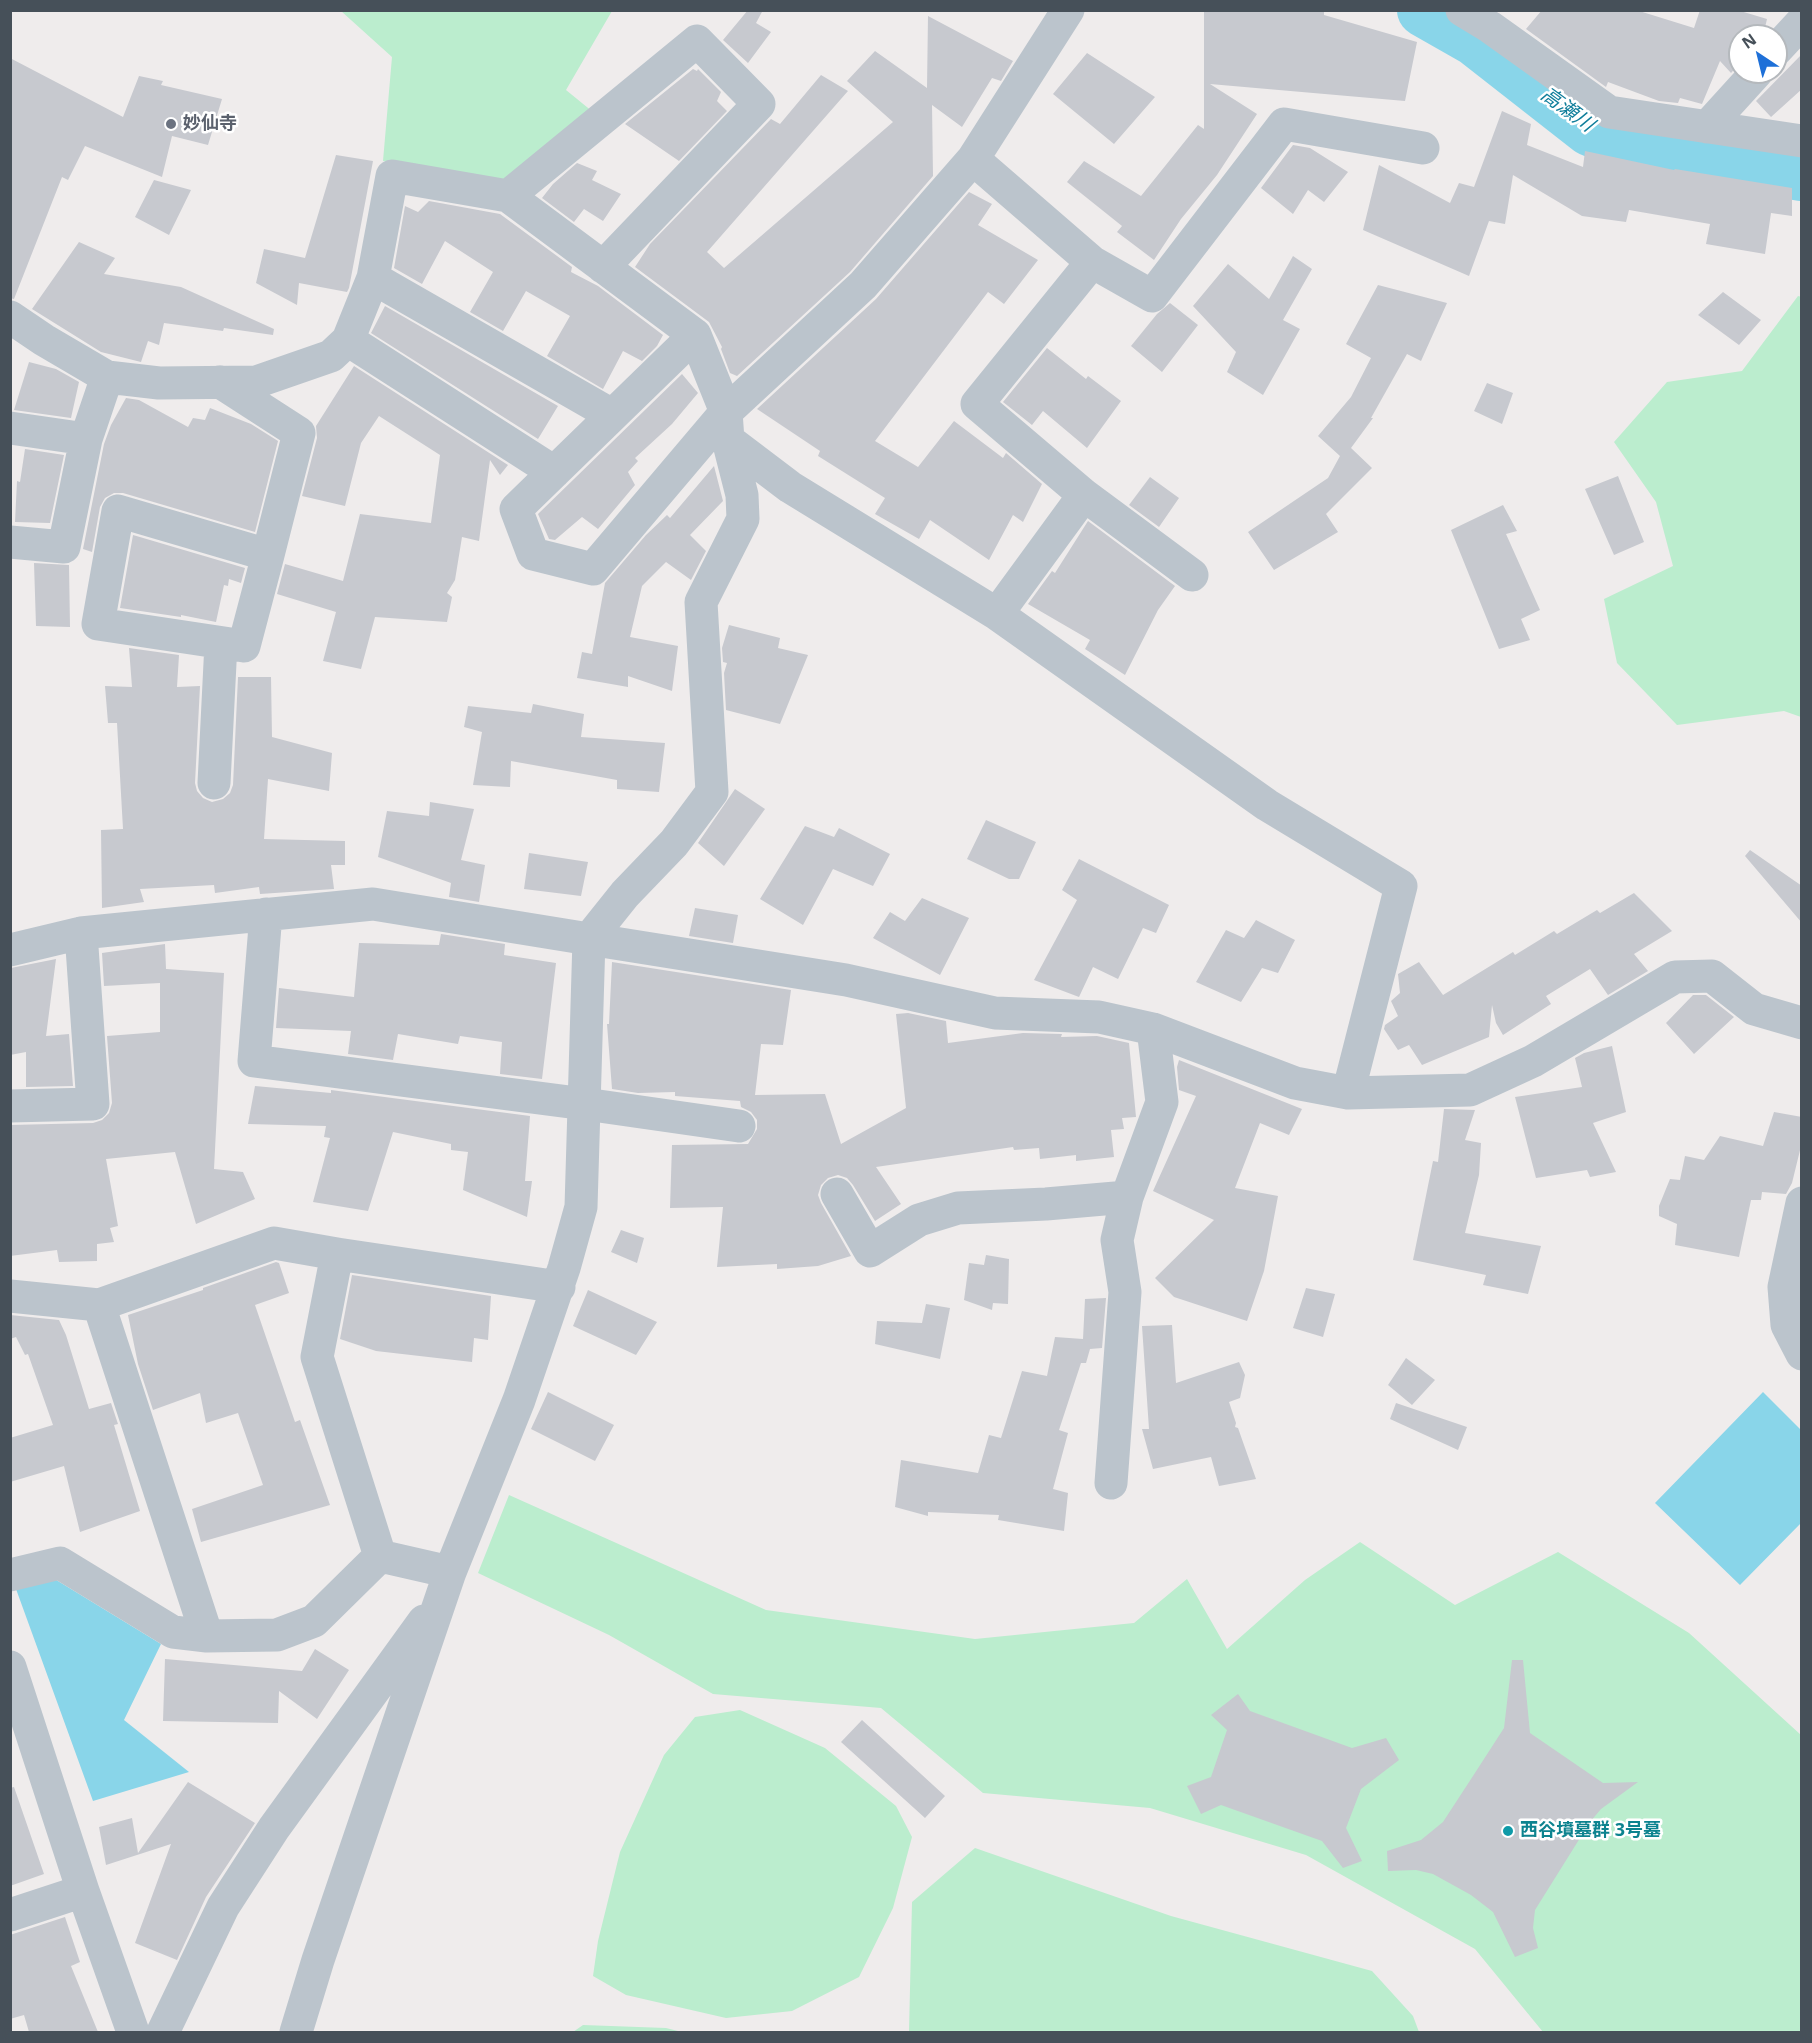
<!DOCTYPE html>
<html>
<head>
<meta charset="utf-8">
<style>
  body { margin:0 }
  #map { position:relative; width:1812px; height:2043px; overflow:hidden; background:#efecec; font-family:"Noto Sans",sans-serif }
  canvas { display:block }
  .frame { position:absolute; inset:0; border:12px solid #465059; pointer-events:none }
  .north { position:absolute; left:1728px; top:24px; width:60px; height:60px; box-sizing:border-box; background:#fff; border:2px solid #b5b9bd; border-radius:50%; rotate:325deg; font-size:16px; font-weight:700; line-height:24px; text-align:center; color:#465059 }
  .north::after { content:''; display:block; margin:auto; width:21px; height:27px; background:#1e70d8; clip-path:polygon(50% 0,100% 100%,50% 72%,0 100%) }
</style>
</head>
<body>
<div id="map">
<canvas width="1812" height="2043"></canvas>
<div class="frame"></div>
<div class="north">N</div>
</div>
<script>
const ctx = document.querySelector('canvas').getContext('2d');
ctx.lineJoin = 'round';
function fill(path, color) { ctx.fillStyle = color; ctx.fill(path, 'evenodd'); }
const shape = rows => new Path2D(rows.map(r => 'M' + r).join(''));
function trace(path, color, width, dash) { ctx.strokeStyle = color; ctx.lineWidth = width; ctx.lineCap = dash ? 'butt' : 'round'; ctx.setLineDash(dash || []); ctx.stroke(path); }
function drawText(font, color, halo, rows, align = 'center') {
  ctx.font = font + ' "Noto Sans","Noto Sans JP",sans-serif'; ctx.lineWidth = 5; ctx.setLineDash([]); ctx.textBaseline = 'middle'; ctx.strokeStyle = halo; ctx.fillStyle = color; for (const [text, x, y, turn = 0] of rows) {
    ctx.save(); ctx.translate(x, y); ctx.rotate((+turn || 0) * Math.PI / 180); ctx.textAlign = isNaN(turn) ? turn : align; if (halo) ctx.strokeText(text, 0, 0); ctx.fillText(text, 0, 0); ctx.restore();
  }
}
const green = shape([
  [341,11,612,11,566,90,593,112,502,184,383,161,392,57],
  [1798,296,1802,297,1801,717,1784,711,1677,725,1617,663,1604,599,1673,566,1656,502,1614,442,1667,382,1742,371],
  [509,1495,766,1610,975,1639,1134,1623,1187,1579,1227,1649,1305,1580,1360,1542,1455,1605,1558,1552,1689,1633,1801,1735,1801,2032,1543,2032,1475,1949,1306,1855,1150,1808,983,1793,881,1708,713,1694,609,1635,478,1573],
  [740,1710,825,1748,896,1806,912,1837,893,1908,859,1977,792,2011,726,2018,626,1995,593,1976,598,1941,620,1852,664,1755,695,1717],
  [975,1848,1171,1916,1372,1971,1413,2016,1419,2032,909,2032,912,1902],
  [583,2025,666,2028,682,2032,573,2032]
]);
const water = shape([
  [1763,1392,1801,1430,1801,1523,1740,1585,1655,1503],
  [53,1578,161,1644,124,1720,189,1772,93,1801,16,1589]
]);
const river = shape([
  [1424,10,1475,39,1590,129,1631,146,1802,174]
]);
const building = shape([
  [748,10,763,10,756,23,771,32,748,63,723,40],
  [1204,10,1324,10,1324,15,1417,42,1405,101,1210,84,1257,114,1217,175,1181,219,1154,260,1117,232,1122,226,1067,182,1084,161,1141,196,1198,125,1204,129],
  [1542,10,1636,10,1694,28,1700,10,1737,10,1767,19,1763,36,1740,36,1740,63,1731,73,1720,61,1702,104,1680,98,1678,103,1659,101,1608,82,1606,87,1526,29],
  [928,16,1013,61,1001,81,992,78,962,127,932,105,933,176,850,272,737,376,730,373,721,349,722,347,709,322,635,267,650,244,771,119,780,124,821,75,848,91,707,252,724,268,893,122,847,81,875,51,927,88],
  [1087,53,1155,97,1114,144,1053,94],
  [1802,54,1802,89,1771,117,1756,101],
  [10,58,123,117,139,76,163,81,161,85,222,99,208,145,172,136,162,177,85,146,68,180,62,177,14,299,10,298],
  [693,69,697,71,698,69,721,92,717,101,727,111,679,161,625,124],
  [1502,111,1531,124,1527,145,1583,167,1585,151,1674,170,1675,169,1792,188,1792,216,1771,213,1765,254,1706,244,1710,224,1629,210,1626,222,1582,216,1513,175,1505,224,1489,221,1469,276,1363,230,1379,165,1450,203,1459,183,1474,187],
  [1293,145,1310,148,1348,172,1324,202,1308,190,1293,214,1261,188],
  [336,155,373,161,349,288,347,292,299,283,297,305,256,283,264,249,305,258],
  [577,163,597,171,592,180,621,194,603,221,584,209,574,222,542,198,553,184],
  [154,180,191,190,169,235,135,217],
  [969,192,992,204,978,225,1038,260,1004,304,988,292,875,441,918,467,954,421,1003,458,1006,453,1042,484,1023,522,1013,515,989,560,930,520,919,539,875,514,885,498,818,456,820,451,757,409,876,299],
  [429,201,500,214,572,267,571,272,598,286,663,335,657,346,642,361,623,351,603,389,547,356,570,316,526,291,503,331,470,312,493,272,445,241,422,284,394,268,405,206,418,212],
  [79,242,115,258,104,274,181,287,274,329,273,335,224,328,223,331,164,323,159,345,148,341,141,362,101,352,32,309],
  [1293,256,1312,269,1283,320,1300,329,1263,395,1227,372,1236,352,1193,306,1228,264,1269,299],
  [1378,285,1447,303,1421,361,1407,354,1371,418,1373,418,1351,448,1372,468,1326,514,1338,532,1274,570,1248,532,1328,478,1340,456,1318,436,1351,397,1371,358,1346,344],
  [1723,292,1761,320,1739,345,1698,315],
  [1170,303,1198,325,1162,372,1131,346,1157,314],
  [385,306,558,406,538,439,371,333],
  [1047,348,1086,379,1088,376,1121,401,1087,448,1043,411,1032,425,1003,402],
  [29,362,56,369,79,382,71,418,14,410],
  [354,366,508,465,500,475,490,460,479,541,462,537,455,580,447,593,452,597,447,622,375,617,361,669,323,661,336,612,277,594,285,564,343,581,360,514,431,523,440,455,379,416,361,443,345,506,302,496,317,438,316,426],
  [682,374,698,393,672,424,635,458,638,461,628,472,635,485,598,529,582,517,555,540,549,539,538,514],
  [1487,383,1513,393,1502,424,1474,411],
  [126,398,139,400,188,427,193,418,205,420,210,408,251,424,278,441,255,532,123,493,114,493,105,498,100,507,92,552,83,549,104,444,111,425],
  [25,449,64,455,50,523,15,522,17,481,20,482],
  [714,466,723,501,690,535,706,551,691,580,666,562,642,586,630,637,678,646,672,691,628,676,628,687,577,678,582,652,592,654,605,583,646,535,667,515,670,518],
  [1618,476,1644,542,1614,555,1585,489],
  [1150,477,1179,498,1159,527,1129,505],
  [1503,505,1517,531,1506,534,1540,610,1521,619,1530,640,1499,649,1451,530],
  [1088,521,1175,586,1158,610,1125,675,1085,649,1090,640,1028,604,1052,571,1055,573],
  [133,535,245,568,241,583,229,579,228,586,224,585,216,622,181,615,181,617,120,608],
  [34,563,69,565,70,627,36,626],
  [729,625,780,638,778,648,808,655,780,724,726,710,724,673,727,663,723,662,722,648],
  [129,648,179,655,177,687,200,686,195,783,197,791,203,798,212,802,223,799,230,793,233,785,238,677,271,677,272,737,332,753,329,791,268,779,264,839,345,841,345,865,331,865,334,889,260,894,259,887,215,893,214,885,140,889,144,902,102,908,101,830,123,829,117,723,108,723,105,686,132,687],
  [533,704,584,714,581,737,665,743,659,792,617,789,617,780,511,761,510,787,473,785,482,732,464,727,468,706,531,713],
  [735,789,765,809,724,866,698,843],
  [430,802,474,809,461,860,485,865,479,902,449,897,451,883,378,857,387,811,429,816],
  [986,820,1036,842,1019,879,1009,879,967,859],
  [805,826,834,837,839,828,890,854,873,886,833,869,803,925,760,899],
  [1750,850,1802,886,1802,923,1745,856],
  [529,853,588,862,581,896,524,889],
  [1079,859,1169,905,1156,933,1143,928,1118,979,1093,967,1079,997,1034,980,1077,900,1062,890],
  [1634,893,1672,931,1634,954,1648,971,1608,995,1590,969,1546,996,1551,1004,1503,1035,1496,1023,1492,1005,1489,1037,1422,1065,1409,1045,1398,1050,1384,1029,1385,1025,1398,1016,1391,1001,1400,993,1398,974,1419,962,1443,995,1513,952,1515,955,1554,931,1557,934,1597,910,1600,913],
  [922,898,969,918,940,975,873,938,890,912,905,921],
  [695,908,738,915,733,943,689,936],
  [1256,920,1295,940,1278,973,1262,968,1241,1002,1196,982,1226,930,1244,938],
  [441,934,505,944,504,955,556,963,542,1079,500,1074,502,1042,460,1036,458,1044,398,1034,393,1060,348,1054,351,1031,276,1028,279,988,354,997,359,943,439,945],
  [165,944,166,969,224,973,214,1169,243,1172,255,1199,196,1224,175,1152,106,1159,118,1226,110,1228,114,1242,97,1244,97,1261,59,1262,57,1250,10,1256,10,1125,93,1123,102,1120,109,1113,112,1103,107,1036,160,1032,160,983,104,986,102,953],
  [56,959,46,1036,69,1034,73,1086,26,1087,26,1052,10,1055,11,968],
  [612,962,791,990,783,1045,761,1044,755,1095,825,1094,841,1144,906,1108,896,1014,908,1013,946,1021,948,1043,1023,1033,1062,1034,1061,1037,1097,1036,1129,1043,1136,1117,1122,1118,1124,1129,1111,1130,1114,1157,1076,1161,1076,1155,1040,1159,1039,1148,1014,1150,1013,1147,876,1167,901,1204,875,1221,853,1185,847,1178,838,1175,828,1178,821,1185,818,1195,821,1203,851,1256,818,1266,777,1269,777,1264,717,1267,723,1207,670,1208,672,1145,748,1144,757,1129,757,1120,751,1112,741,1107,740,1101,675,1096,675,1092,638,1093,612,1089,607,1024,609,1024],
  [1693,995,1706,995,1734,1017,1694,1054,1666,1023],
  [1612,1046,1626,1112,1593,1123,1616,1172,1590,1177,1587,1170,1536,1178,1515,1097,1582,1087,1575,1058,1584,1053],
  [1179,1060,1302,1109,1289,1135,1260,1123,1235,1188,1278,1196,1264,1271,1247,1321,1174,1297,1155,1278,1214,1220,1153,1191,1196,1096,1179,1090,1177,1067],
  [255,1086,331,1093,331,1090,530,1116,525,1181,532,1181,527,1217,463,1190,468,1152,451,1150,451,1144,393,1132,368,1211,313,1202,330,1138,324,1137,326,1126,248,1124],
  [1444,1109,1475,1110,1465,1140,1481,1143,1479,1175,1465,1233,1541,1246,1528,1294,1483,1285,1486,1275,1413,1260,1433,1161,1438,1162],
  [1774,1112,1802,1117,1802,1142,1792,1183,1786,1194,1762,1192,1761,1200,1751,1200,1739,1257,1675,1245,1677,1224,1659,1216,1659,1206,1670,1179,1680,1180,1685,1156,1704,1160,1720,1136,1763,1146],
  [621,1230,644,1238,637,1263,611,1252],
  [986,1255,1009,1259,1008,1304,993,1303,992,1310,964,1300,969,1263,984,1265],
  [276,1262,279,1263,289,1293,255,1305,295,1422,300,1420,330,1505,201,1542,192,1509,263,1485,238,1413,206,1423,200,1393,153,1410,138,1364,128,1315,203,1290,203,1288],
  [352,1275,491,1296,488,1340,474,1338,472,1362,376,1351,340,1339],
  [1306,1288,1335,1294,1323,1337,1293,1328],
  [588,1290,657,1322,636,1355,573,1326],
  [1106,1298,1102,1348,1090,1349,1086,1363,1081,1363,1059,1430,1068,1433,1053,1489,1068,1493,1064,1531,998,1520,999,1515,928,1512,928,1516,895,1507,901,1460,978,1473,989,1435,1001,1438,1022,1371,1047,1376,1055,1337,1083,1339,1085,1299],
  [926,1304,950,1308,940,1359,875,1344,877,1321,922,1323],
  [10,1315,59,1320,66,1335,89,1409,111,1403,118,1424,114,1425,140,1511,80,1532,64,1466,10,1482,10,1438,53,1425,28,1354,25,1355,16,1337,10,1339],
  [1172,1325,1176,1383,1239,1362,1245,1375,1240,1398,1229,1402,1236,1423,1235,1427,1238,1428,1256,1479,1219,1486,1211,1457,1153,1469,1142,1429,1149,1429,1142,1326],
  [1406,1358,1435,1380,1412,1405,1388,1385],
  [548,1392,614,1425,595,1461,531,1429],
  [1396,1403,1467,1427,1458,1450,1390,1419],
  [315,1649,349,1670,317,1719,279,1691,278,1723,163,1721,165,1659,302,1671],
  [1512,1660,1523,1660,1530,1733,1603,1783,1638,1782,1601,1809,1590,1822,1535,1910,1533,1928,1538,1948,1515,1957,1493,1912,1471,1895,1433,1874,1416,1870,1388,1871,1387,1851,1421,1840,1443,1822,1473,1776,1504,1728],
  [1238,1694,1250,1711,1352,1748,1386,1738,1399,1760,1361,1789,1346,1828,1362,1861,1343,1868,1322,1841,1221,1805,1201,1814,1187,1786,1211,1777,1227,1730,1211,1715],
  [862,1720,945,1796,925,1818,841,1742],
  [188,1782,255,1823,206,1897,177,1960,135,1943,171,1844,106,1865,99,1827,132,1818,138,1853],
  [14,1787,44,1874,10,1886,10,1788],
  [65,1917,80,1962,71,1966,98,2032,29,2032,24,2015,10,2019,10,1935]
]);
const minor = shape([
  [1462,10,1490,27,1609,112,1802,141],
  [1776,50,1802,22],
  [1707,127,1757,72],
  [973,159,1092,262,1152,296,1284,124,1423,148],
  [508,196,697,41,759,104,603,267],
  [1092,262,977,404,1084,495,1192,575],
  [373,278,612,415],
  [10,317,44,340,107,377],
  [695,335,516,509,533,554,593,569,726,412,863,285,973,159,1068,10],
  [348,340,554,472],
  [220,382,299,433,268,555,118,511,98,624,244,646,268,555],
  [10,428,86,439,107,377,159,383,256,382,331,356,348,340,373,278,392,176,508,196,695,335,726,412,728,440,742,495,743,519,701,602,712,792,674,843,625,894,589,939,373,904,81,933,10,950],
  [728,440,790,487,997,614,1267,805,1401,886,1348,1093],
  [10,542,64,547,86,439],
  [997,614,1084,495],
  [214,783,221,643],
  [266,914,254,1061,585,1104,739,1126],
  [10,1106,93,1104,81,933],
  [837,1194,870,1251,919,1220,958,1208,1046,1204,1127,1197],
  [1802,1203,1784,1287,1787,1325,1802,1354],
  [337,1254,317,1357,380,1556],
  [10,1296,99,1305,274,1243,337,1254,559,1287],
  [99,1305,207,1636],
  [1111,1483,1125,1292,1117,1240,1127,1197,1162,1102,1153,1029],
  [10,1575,60,1563,173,1632,207,1636,277,1635,314,1621,380,1556,450,1572],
  [10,1667,83,1891,133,2032],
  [10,1915,83,1891],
  [163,2032,223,1907,274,1828,424,1621],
  [296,2032,318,1960,450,1572,519,1400,564,1268,581,1207,589,939,846,980,995,1013,1099,1017,1153,1029,1295,1083,1348,1093,1470,1090,1533,1061,1675,977,1712,976,1754,1009,1802,1023]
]);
const markers = [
  [171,124,6,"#6b7280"],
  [1508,1831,6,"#0f9aa8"]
];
const worshipNames = [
  ["妙仙寺",183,124]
];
const cultureNames = [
  ["西谷墳墓群 3号墓",1520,1831]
];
const waterNames = [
  ["高瀬川",1567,110,36]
];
fill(green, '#bbedce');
fill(water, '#89d5e9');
trace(river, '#89d5e9', 54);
fill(building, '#c7c9cf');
trace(minor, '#bbc4cc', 33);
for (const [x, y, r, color] of markers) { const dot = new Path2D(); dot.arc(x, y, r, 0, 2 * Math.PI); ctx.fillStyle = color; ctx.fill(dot); trace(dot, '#fff', 2); }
drawText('bold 18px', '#5b616d', '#fff', worshipNames, 'left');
drawText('bold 18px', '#0d838f', '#fff', cultureNames, 'left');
drawText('italic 20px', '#107e9b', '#fff', waterNames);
</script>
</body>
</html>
